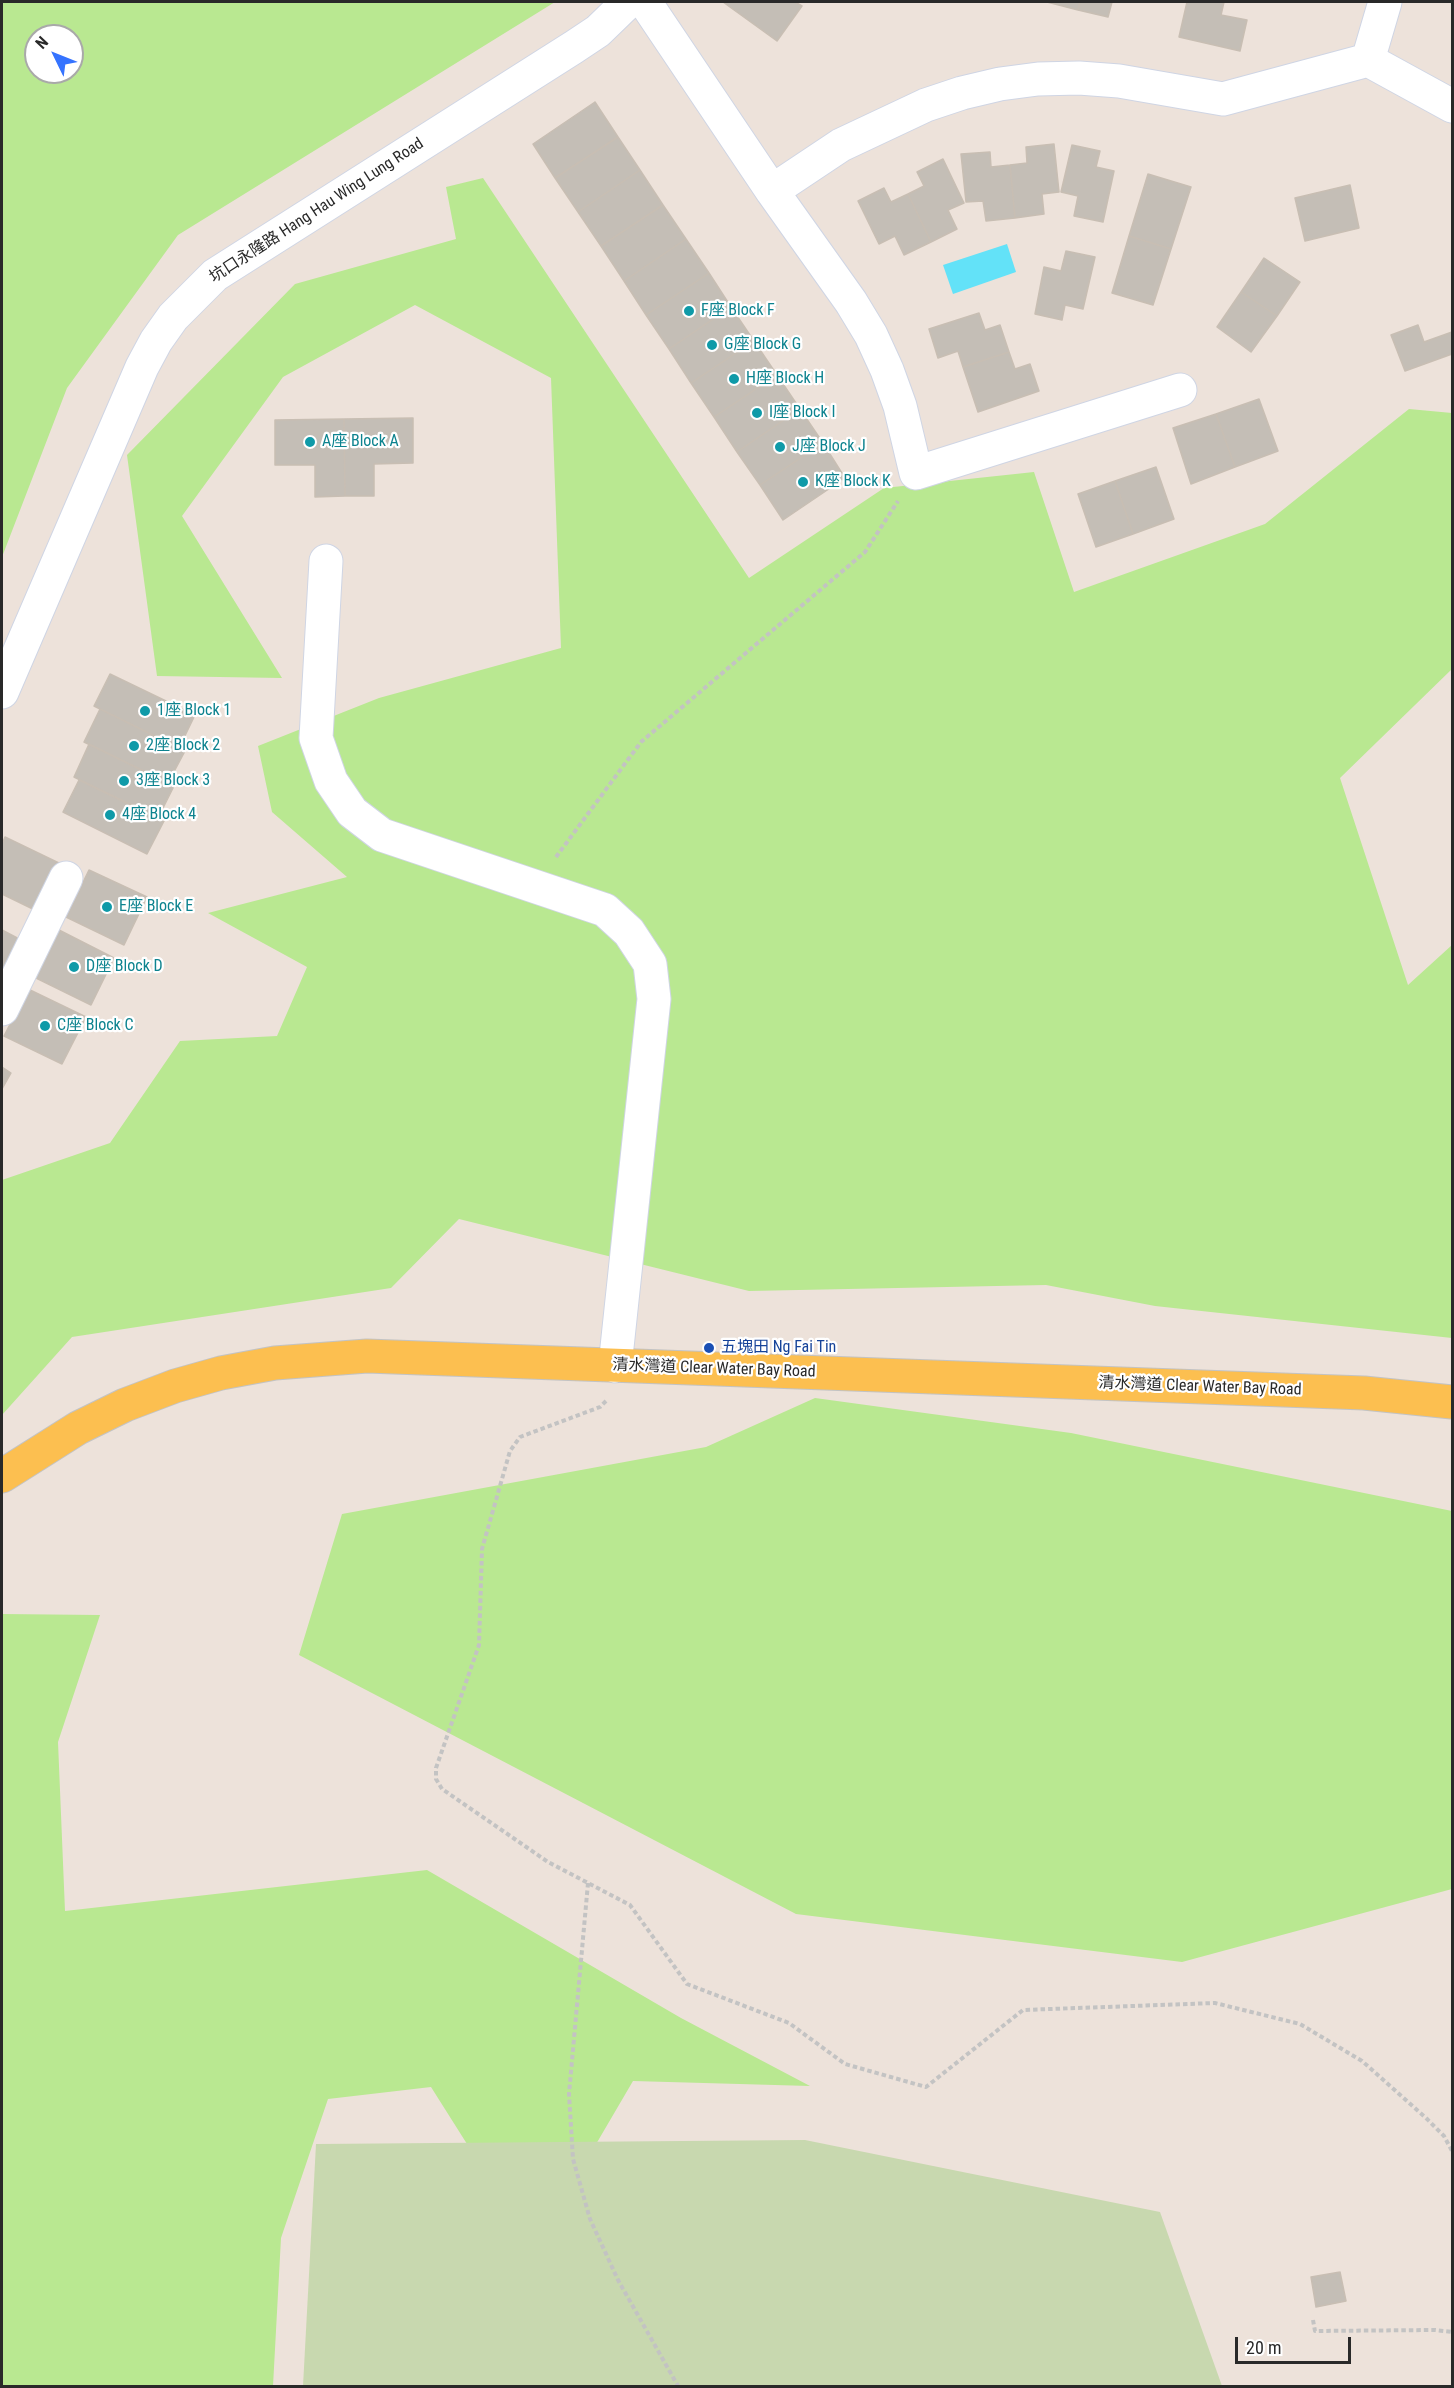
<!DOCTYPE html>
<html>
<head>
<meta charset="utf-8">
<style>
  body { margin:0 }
  #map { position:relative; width:1454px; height:2388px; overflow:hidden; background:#ede2da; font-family:"Roboto Condensed",sans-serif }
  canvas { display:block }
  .frame { position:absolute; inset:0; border:3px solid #292929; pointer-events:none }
  .north { position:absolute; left:24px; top:24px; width:60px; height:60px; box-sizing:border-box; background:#fff; border:2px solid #a9a9a9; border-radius:50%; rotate:313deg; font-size:16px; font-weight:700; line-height:24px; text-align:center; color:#292929 }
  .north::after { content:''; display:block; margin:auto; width:21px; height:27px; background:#3573ff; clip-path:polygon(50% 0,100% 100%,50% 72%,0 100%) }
  .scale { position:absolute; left:1235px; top:2337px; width:116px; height:27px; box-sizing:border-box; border:3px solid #292929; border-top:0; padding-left:8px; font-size:18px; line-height:21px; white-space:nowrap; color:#292929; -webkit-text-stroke:4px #fff; paint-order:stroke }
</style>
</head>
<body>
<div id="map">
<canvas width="1454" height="2388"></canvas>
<div class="frame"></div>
<div class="north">N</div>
<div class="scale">20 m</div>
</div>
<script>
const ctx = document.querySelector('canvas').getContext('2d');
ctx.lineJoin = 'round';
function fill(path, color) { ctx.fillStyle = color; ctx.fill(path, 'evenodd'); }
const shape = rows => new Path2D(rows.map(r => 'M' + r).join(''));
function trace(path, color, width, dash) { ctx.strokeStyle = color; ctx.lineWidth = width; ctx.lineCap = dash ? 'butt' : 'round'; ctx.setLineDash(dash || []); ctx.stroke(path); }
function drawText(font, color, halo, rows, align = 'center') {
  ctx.font = font + ' "Roboto Condensed","Noto Sans TC",sans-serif'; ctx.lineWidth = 4.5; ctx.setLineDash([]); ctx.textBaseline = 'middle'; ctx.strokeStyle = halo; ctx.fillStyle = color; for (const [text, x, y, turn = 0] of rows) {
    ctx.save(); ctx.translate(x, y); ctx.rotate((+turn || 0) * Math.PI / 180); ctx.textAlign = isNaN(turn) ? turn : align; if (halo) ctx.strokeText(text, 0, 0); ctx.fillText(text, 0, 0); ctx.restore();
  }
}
const green = shape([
  [2,2,555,2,178,235,67,388,2,557],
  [36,36,72,36,72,72,36,72],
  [483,178,749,578,884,488,1034,472,1074,592,1265,524,1409,409,1452,413,1452,669,1340,778,1408,985,1452,945,1452,1338,1155,1306,1046,1285,749,1291,459,1219,391,1288,72,1337,2,1415,2,1180,110,1143,180,1041,277,1036,307,967,208,913,347,877,272,812,258,746,379,698,561,648,551,378,415,305,283,377,182,516,282,678,157,676,127,455,295,284,456,239,446,187],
  [815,1398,1071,1433,1452,1511,1452,1889,1182,1962,796,1914,299,1655,342,1514,706,1447],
  [2,1614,100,1615,58,1742,65,1911,427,1870,681,2018,810,2086,633,2081,534,2250,431,2087,328,2099,281,2238,273,2386,2,2386]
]);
const cemetery = shape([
  [805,2140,1160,2212,1222,2386,303,2386,316,2144]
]);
const water = shape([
  [1007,244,1016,272,953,294,943,265]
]);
const building = shape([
  [723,2,795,2,802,6,777,41,723,2],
  [1047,2,1080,2,1078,10,1047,2],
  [1080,2,1112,2,1108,17,1078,10,1080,2],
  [1187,2,1224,2,1221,15,1247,20,1240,51,1179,37,1187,2],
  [595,102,618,137,555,178,533,144,595,102],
  [618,137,640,170,578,212,555,178,618,137],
  [1054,144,1059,192,1042,194,1044,214,1015,218,1010,165,1027,163,1026,147,1054,144],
  [1072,145,1100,151,1096,167,1114,171,1103,222,1074,216,1078,196,1061,192,1072,145],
  [990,152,991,167,1010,165,1015,218,986,221,983,201,966,202,961,154,990,152],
  [943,159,964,203,948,210,957,229,931,242,908,194,924,186,917,172,943,159],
  [640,170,663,205,601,246,578,212,640,170],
  [1148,174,1191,187,1171,249,1129,236,1148,174],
  [1350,185,1359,228,1305,241,1295,198,1350,185],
  [884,188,891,202,908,194,931,242,904,255,895,236,879,244,858,201,884,188],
  [663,205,686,239,624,281,601,246,663,205],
  [1129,236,1171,249,1153,305,1112,293,1129,236],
  [686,239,709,273,646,315,624,281,686,239],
  [1066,251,1095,257,1083,309,1065,305,1062,320,1035,314,1044,267,1061,271,1066,251],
  [1264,258,1300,282,1277,316,1241,292,1264,258],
  [709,273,731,307,669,349,646,315,709,273],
  [1241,292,1277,316,1251,352,1217,327,1241,292],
  [731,307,754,341,691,383,669,349,731,307],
  [979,313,985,330,1000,325,1009,352,963,367,958,351,938,358,929,329,979,313],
  [1418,325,1424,342,1452,332,1452,354,1405,371,1391,335,1418,325],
  [754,341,777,375,714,417,691,383,754,341],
  [1009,352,1015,369,1030,364,1039,391,978,412,963,367,1009,352],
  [777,375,800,409,737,452,714,417,777,375],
  [1259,399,1278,451,1235,467,1216,414,1259,399],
  [800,409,823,443,760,485,737,452,800,409],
  [1216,414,1235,467,1191,484,1173,428,1216,414],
  [413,418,413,463,374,464,374,496,345,496,344,419,413,418],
  [344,419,345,496,315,497,315,465,275,465,275,420,344,419],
  [823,443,845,478,783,520,760,485,823,443],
  [1156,467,1174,519,1133,534,1115,481,1156,467],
  [1115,481,1133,534,1096,547,1078,494,1115,481],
  [110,674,195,715,179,748,94,706,110,674],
  [100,709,185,751,168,783,84,742,100,709],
  [89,744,174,786,158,818,74,777,89,744],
  [79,780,164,821,147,854,63,812,79,780],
  [5,837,63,865,39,912,2,894,2,844,5,837],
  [89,870,147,897,124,945,66,917,89,870],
  [57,929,114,958,91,1005,34,977,57,929],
  [2,930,23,941,2,985,2,930],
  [28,989,86,1017,62,1064,4,1036,28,989],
  [2,1067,11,1073,2,1089,2,1067],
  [1340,2272,1346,2301,1316,2307,1311,2277,1340,2272]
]);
const path = shape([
  [556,857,641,742,865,552,898,501],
  [606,1401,600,1407,520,1437,510,1451,482,1549,479,1645,436,1768,436,1779,442,1789,548,1862,630,1905,687,1984,789,2023,845,2064,926,2087,1023,2010,1215,2003,1300,2024,1362,2061,1426,2118,1444,2136,1452,2151],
  [588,1883,569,2094,573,2159,590,2219,618,2280,678,2386],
  [1313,2320,1315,2331,1435,2330,1452,2332]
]);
const minor = shape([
  [645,2,772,191,851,302,871,335,887,370,900,406,916,473,1180,390],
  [1368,60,1385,2],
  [772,191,841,145,926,105,962,93,1000,84,1038,79,1079,78,1119,81,1223,99,1368,60,1452,106],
  [326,561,316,738,331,781,352,812,382,835,605,910,629,932,650,964,654,999,615,1366],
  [2,692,142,367,156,341,173,317,215,275,574,47,598,31,628,2],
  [2,1009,66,878]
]);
const major = shape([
  [2,1476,78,1428,125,1405,175,1386,221,1373,275,1363,367,1356,1364,1393,1452,1402]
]);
const markers = [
  [689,311,6,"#0f9aa8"],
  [712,345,6,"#0f9aa8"],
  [734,379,6,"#0f9aa8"],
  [757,413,6,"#0f9aa8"],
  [310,442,6,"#0f9aa8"],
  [780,447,6,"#0f9aa8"],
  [803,482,6,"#0f9aa8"],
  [145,711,6,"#0f9aa8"],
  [134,746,6,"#0f9aa8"],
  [124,781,6,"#0f9aa8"],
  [110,815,6,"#0f9aa8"],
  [107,907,6,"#0f9aa8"],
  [74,967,6,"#0f9aa8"],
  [45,1026,6,"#0f9aa8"],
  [709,1348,6,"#1a4fb4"]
];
const streetNames = [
  ["坑口永隆路 Hang Hau Wing Lung Road",317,211,-33],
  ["清水灣道 Clear Water Bay Road",714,1369,2],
  ["清水灣道 Clear Water Bay Road",1200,1387,2]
];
const cultureNames = [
  ["F座 Block F",701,311],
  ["G座 Block G",724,345],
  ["H座 Block H",746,379],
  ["I座 Block I",769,413],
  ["A座 Block A",322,442],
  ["J座 Block J",792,447],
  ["K座 Block K",815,482],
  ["1座 Block 1",157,711],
  ["2座 Block 2",146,746],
  ["3座 Block 3",136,781],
  ["4座 Block 4",122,815],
  ["E座 Block E",119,907],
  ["D座 Block D",86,967],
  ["C座 Block C",57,1026]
];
const transitNames = [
  ["五塊田 Ng Fai Tin",721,1348]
];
fill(green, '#b9e891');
fill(cemetery, '#c8d8af');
fill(water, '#63e2f8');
fill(building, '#c4beb6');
trace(building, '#c8beb3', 1.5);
trace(minor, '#cfd5e4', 35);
trace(major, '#c3c3c3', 35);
trace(path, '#c3c3c3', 4, [4.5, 3]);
trace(minor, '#fff', 33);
trace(major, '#fcbf50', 33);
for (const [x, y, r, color] of markers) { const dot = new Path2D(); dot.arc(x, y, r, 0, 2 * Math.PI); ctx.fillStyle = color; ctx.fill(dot); trace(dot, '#fff', 2); }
drawText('16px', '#292929', '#fff', streetNames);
drawText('16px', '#0d838f', '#fff', cultureNames, 'left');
drawText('16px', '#164399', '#fff', transitNames, 'left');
</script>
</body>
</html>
